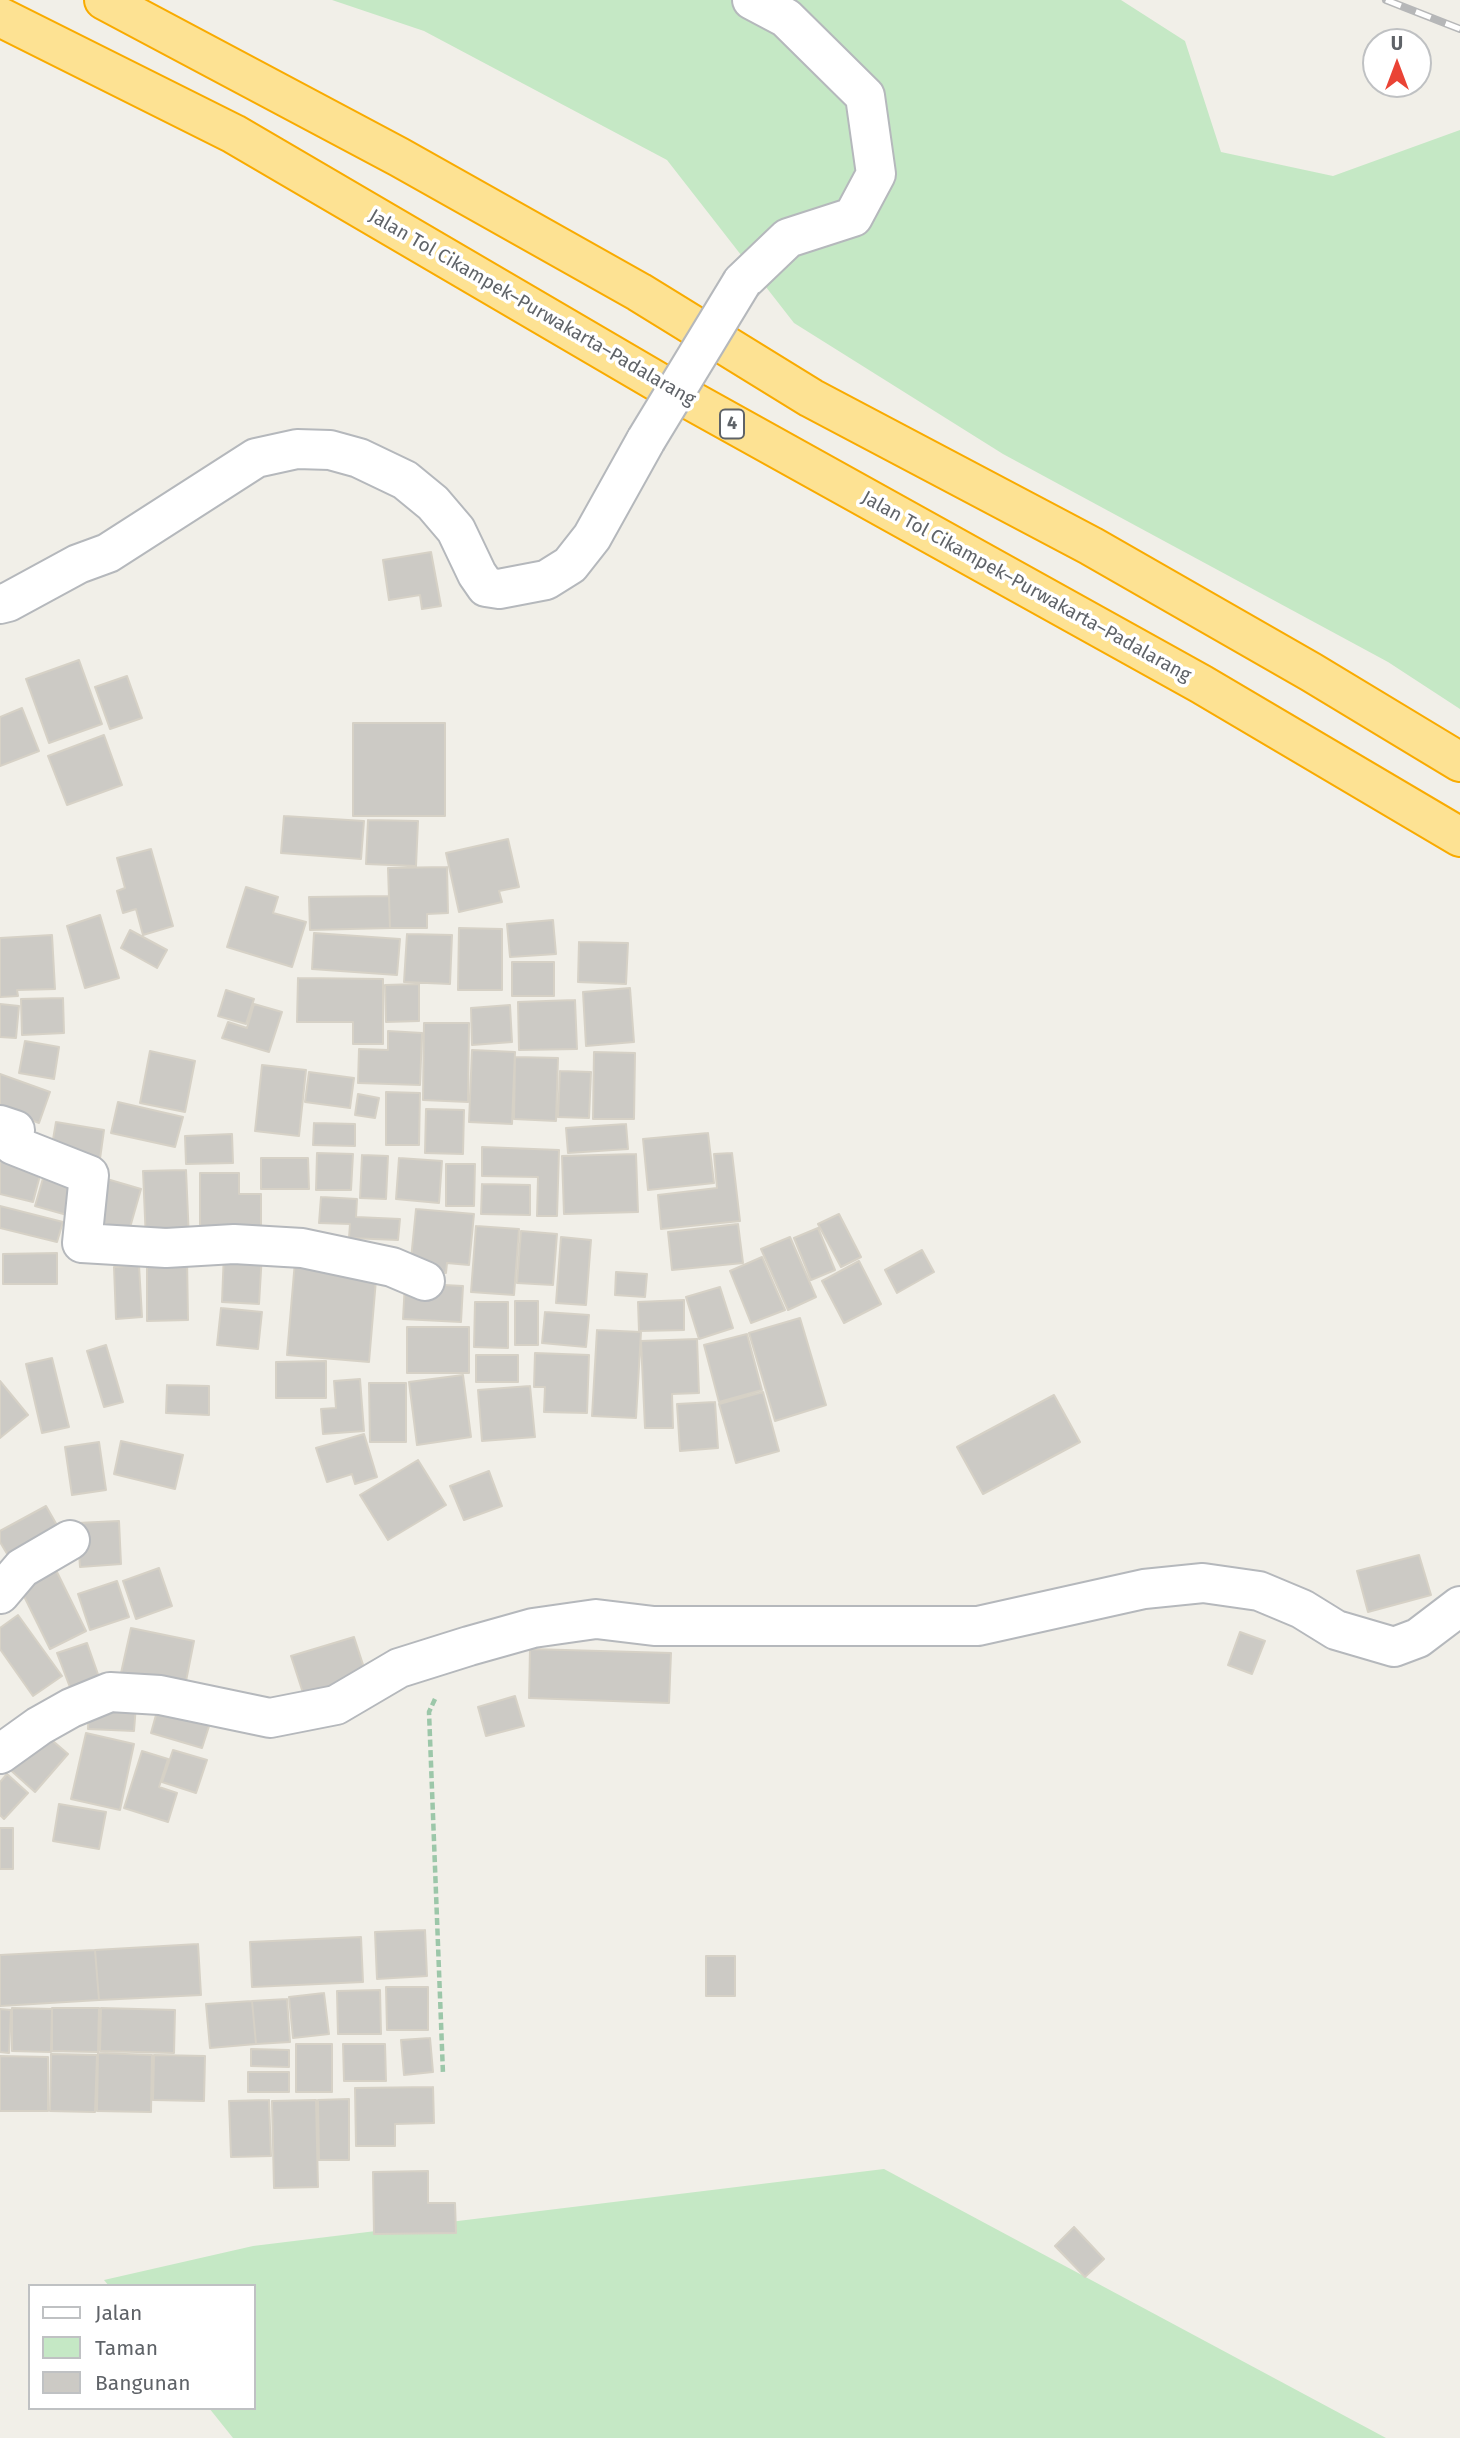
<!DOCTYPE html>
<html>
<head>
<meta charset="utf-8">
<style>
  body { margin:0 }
  #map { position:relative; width:1460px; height:2438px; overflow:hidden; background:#f1efe8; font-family:"Fira Sans",sans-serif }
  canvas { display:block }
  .legend { position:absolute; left:28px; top:2284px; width:228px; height:126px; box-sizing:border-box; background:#fff; border:2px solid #bfc1c3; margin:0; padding:9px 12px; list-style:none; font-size:21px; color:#5f6368 }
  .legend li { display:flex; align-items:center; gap:14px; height:35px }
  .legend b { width:35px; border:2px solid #bfc1c3 }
  .north { position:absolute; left:1362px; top:28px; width:70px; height:70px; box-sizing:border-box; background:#fff; border:2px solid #bfc1c3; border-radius:50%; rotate:0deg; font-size:19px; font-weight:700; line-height:28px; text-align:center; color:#5f6368 }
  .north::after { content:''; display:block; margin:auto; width:24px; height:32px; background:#ea4335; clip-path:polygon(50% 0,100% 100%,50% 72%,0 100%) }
</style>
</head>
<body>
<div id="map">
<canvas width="1460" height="2438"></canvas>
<ul class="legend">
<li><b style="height:9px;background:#fff"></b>Jalan</li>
<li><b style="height:19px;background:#c5e8c5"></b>Taman</li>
<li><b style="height:19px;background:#cccac5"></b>Bangunan</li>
</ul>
<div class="north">U</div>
</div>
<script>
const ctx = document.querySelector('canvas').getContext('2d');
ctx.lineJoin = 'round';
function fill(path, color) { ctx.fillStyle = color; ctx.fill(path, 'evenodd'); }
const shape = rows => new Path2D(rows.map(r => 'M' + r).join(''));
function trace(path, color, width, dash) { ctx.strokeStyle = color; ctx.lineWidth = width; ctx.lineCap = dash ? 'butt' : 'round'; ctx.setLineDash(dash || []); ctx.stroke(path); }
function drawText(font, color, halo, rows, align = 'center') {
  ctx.font = font + ' "Fira Sans",sans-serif'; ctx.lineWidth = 7; ctx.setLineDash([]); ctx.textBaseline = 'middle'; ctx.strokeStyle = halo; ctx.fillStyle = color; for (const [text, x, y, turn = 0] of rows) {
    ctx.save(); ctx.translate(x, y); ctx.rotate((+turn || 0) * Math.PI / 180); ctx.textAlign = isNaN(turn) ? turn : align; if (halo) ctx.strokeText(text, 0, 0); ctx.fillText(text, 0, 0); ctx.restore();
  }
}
const green = shape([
  [332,0,1121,0,1185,41,1221,152,1333,176,1460,130,1460,709,1388,662,1003,454,794,323,667,160,424,31],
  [884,2169,1386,2438,233,2438,209,2408,254,2408,254,2286,109,2286,104,2280,253,2246]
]);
const building = shape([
  [431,552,441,606,422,609,420,595,389,600,383,560,431,552],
  [79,660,102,724,49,743,26,679,79,660],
  [127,676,142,718,110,729,95,687,127,676],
  [22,708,39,751,0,766,0,717,22,708],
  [353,723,445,723,445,816,353,816,353,723],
  [104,735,122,785,67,805,48,756,104,735],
  [284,816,364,821,361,859,281,853,284,816],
  [368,820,418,821,416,866,366,864,368,820],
  [508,839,519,887,499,891,502,902,459,912,446,853,508,839],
  [151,849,173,926,143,935,136,909,123,913,117,891,125,888,117,858,151,849],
  [447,867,448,913,427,914,427,928,390,928,388,868,447,867],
  [246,887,278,897,273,913,306,922,292,967,227,947,246,887],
  [389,896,390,928,310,930,309,897,389,896],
  [100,915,119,978,85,988,67,926,100,915],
  [553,920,556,954,510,957,507,924,553,920],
  [459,928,502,929,502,990,458,990,459,928],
  [130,930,167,950,157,968,121,948,130,930],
  [314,933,400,939,397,975,312,969,314,933],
  [407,934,452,935,450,984,404,982,407,934],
  [52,935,55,989,17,990,18,996,0,997,0,938,52,935],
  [579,942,628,943,626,984,578,982,579,942],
  [512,962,554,962,554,996,512,996,512,962],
  [298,978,383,979,383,1044,353,1044,353,1022,297,1022,298,978],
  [419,984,419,1021,386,1022,385,985,419,984],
  [630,988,634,1042,586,1046,583,992,630,988],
  [226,990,254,999,246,1024,218,1016,226,990],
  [63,998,64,1033,22,1035,21,999,63,998],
  [575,1000,577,1049,519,1050,518,1002,575,1000],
  [0,1004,19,1006,16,1038,0,1037,0,1004],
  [254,1004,282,1012,269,1052,222,1038,228,1022,247,1028,254,1004],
  [510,1005,512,1042,472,1045,471,1008,510,1005],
  [424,1023,469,1023,468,1102,423,1100,424,1023],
  [388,1031,422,1033,420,1085,358,1083,359,1049,388,1050,388,1031],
  [25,1041,59,1047,54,1079,19,1073,25,1041],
  [472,1050,515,1052,512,1124,469,1122,472,1050],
  [150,1051,195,1061,185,1112,140,1103,150,1051],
  [594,1052,635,1053,634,1119,593,1119,594,1052],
  [515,1057,558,1058,556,1121,514,1119,515,1057],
  [262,1065,306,1070,299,1136,255,1131,262,1065],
  [560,1071,591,1072,589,1118,558,1117,560,1071],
  [309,1072,354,1078,350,1108,305,1102,309,1072],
  [0,1074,50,1092,39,1123,0,1108,0,1074],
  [386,1092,420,1093,419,1145,386,1145,386,1092],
  [358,1094,379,1098,375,1118,355,1115,358,1094],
  [118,1102,183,1117,175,1147,111,1133,118,1102],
  [426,1109,464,1110,463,1154,425,1153,426,1109],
  [56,1122,104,1130,99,1166,50,1157,56,1122],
  [314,1123,355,1124,355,1146,313,1145,314,1123],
  [626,1124,628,1149,568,1153,566,1128,626,1124],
  [708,1133,714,1183,648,1190,643,1139,708,1133],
  [232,1134,233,1163,186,1164,185,1136,232,1134],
  [482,1147,559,1150,557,1216,537,1216,538,1177,482,1176,482,1147],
  [0,1149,44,1160,33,1202,0,1194,0,1149],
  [317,1153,353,1154,351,1190,316,1190,317,1153],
  [732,1153,740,1221,661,1229,658,1195,717,1188,714,1154,732,1153],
  [636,1154,638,1212,564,1214,562,1156,636,1154],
  [362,1155,388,1156,386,1199,360,1198,362,1155],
  [261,1158,308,1158,309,1189,261,1189,261,1158],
  [399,1158,442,1161,439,1203,396,1199,399,1158],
  [446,1164,475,1164,474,1206,446,1206,446,1164],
  [46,1168,85,1179,74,1217,35,1206,46,1168],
  [186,1170,189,1239,146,1241,143,1171,186,1170],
  [200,1173,239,1173,239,1194,261,1194,261,1241,200,1241,200,1173],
  [100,1177,141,1189,129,1231,88,1219,100,1177],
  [482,1184,530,1185,530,1215,481,1214,482,1184],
  [321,1197,357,1199,356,1217,400,1219,398,1240,349,1238,350,1224,319,1223,321,1197],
  [0,1206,63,1222,57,1242,0,1228,0,1206],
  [416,1209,474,1214,469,1265,447,1263,446,1273,410,1269,416,1209],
  [839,1214,861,1257,841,1267,818,1224,839,1214],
  [738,1224,743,1263,672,1270,668,1232,738,1224],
  [476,1226,519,1229,514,1295,471,1292,476,1226],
  [818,1228,835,1270,811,1280,794,1238,818,1228],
  [521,1231,557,1234,553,1285,517,1283,521,1231],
  [561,1237,591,1240,586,1305,556,1303,561,1237],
  [790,1237,816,1297,788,1310,761,1249,790,1237],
  [922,1250,934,1272,897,1293,885,1270,922,1250],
  [224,1252,262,1254,259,1304,222,1302,224,1252],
  [57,1253,57,1284,3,1284,3,1254,57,1253],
  [147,1257,187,1257,188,1320,147,1321,147,1257],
  [762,1257,785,1310,751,1323,730,1271,762,1257],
  [295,1261,377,1268,369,1362,287,1355,295,1261],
  [859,1261,881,1304,844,1323,822,1281,859,1261],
  [139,1265,142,1317,116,1319,114,1267,139,1265],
  [616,1272,647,1274,645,1297,615,1295,616,1272],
  [405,1283,463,1286,461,1322,403,1319,405,1283],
  [720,1287,733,1328,699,1339,686,1297,720,1287],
  [684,1300,684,1330,639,1331,638,1302,684,1300],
  [515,1301,538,1301,538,1345,515,1345,515,1301],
  [475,1302,508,1302,508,1348,474,1347,475,1302],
  [221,1308,262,1312,258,1349,217,1345,221,1308],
  [545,1312,589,1315,586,1347,542,1343,545,1312],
  [800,1318,826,1405,775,1421,749,1333,800,1318],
  [407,1327,469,1327,469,1373,407,1373,407,1327],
  [597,1330,641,1332,636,1418,592,1416,597,1330],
  [747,1334,762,1390,719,1402,704,1345,747,1334],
  [697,1339,699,1393,672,1394,673,1428,645,1428,641,1341,697,1339],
  [106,1345,123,1402,104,1407,87,1351,106,1345],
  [535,1353,589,1355,587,1413,544,1412,545,1387,534,1387,535,1353],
  [476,1355,518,1355,518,1382,476,1382,476,1355],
  [52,1358,69,1427,42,1433,26,1364,52,1358],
  [326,1361,326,1398,276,1398,276,1362,326,1361],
  [463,1375,471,1437,417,1445,409,1382,463,1375],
  [360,1379,364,1431,323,1434,321,1409,336,1408,334,1381,360,1379],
  [0,1381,28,1415,0,1438,0,1381],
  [369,1383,406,1383,406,1442,370,1442,369,1383],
  [167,1385,209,1386,209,1415,166,1413,167,1385],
  [530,1386,535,1437,482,1441,478,1390,530,1386],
  [763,1392,779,1451,736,1463,719,1404,763,1392],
  [1054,1395,1080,1442,983,1494,957,1447,1054,1395],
  [715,1402,718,1448,680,1451,677,1404,715,1402],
  [364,1434,377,1477,355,1484,352,1474,327,1482,316,1448,364,1434],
  [121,1441,183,1455,175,1489,114,1474,121,1441],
  [99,1442,106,1490,72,1495,65,1447,99,1442],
  [418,1460,446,1505,388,1540,360,1495,418,1460],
  [489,1471,502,1506,464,1520,450,1486,489,1471],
  [46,1506,62,1534,12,1562,0,1542,0,1531,46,1506],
  [119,1521,121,1564,80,1567,77,1523,119,1521],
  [1419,1555,1431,1595,1368,1612,1357,1571,1419,1555],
  [54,1566,86,1631,50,1649,18,1584,54,1566],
  [159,1568,172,1606,136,1619,123,1581,159,1568],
  [117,1581,129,1617,90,1630,78,1594,117,1581],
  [18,1615,62,1676,33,1696,0,1649,0,1628,18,1615],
  [131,1628,194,1641,185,1686,121,1673,131,1628],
  [1240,1632,1265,1641,1252,1674,1228,1665,1240,1632],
  [354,1637,368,1680,305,1699,291,1656,354,1637],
  [87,1643,100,1680,71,1690,57,1653,87,1643],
  [530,1649,671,1653,669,1703,529,1698,530,1649],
  [515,1696,524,1726,486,1736,478,1707,515,1696],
  [89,1703,136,1705,134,1731,88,1729,89,1703],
  [159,1704,211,1720,202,1748,151,1733,159,1704],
  [39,1729,68,1754,35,1792,6,1766,39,1729],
  [86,1733,134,1744,120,1810,71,1799,86,1733],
  [173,1750,207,1760,196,1793,162,1782,173,1750],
  [142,1751,168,1759,159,1787,177,1793,168,1822,124,1808,142,1751],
  [7,1774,28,1793,4,1819,0,1815,0,1782,7,1774],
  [59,1804,106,1812,99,1849,53,1841,59,1804],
  [0,1828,13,1828,13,1869,0,1869,0,1828],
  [425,1930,427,1976,377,1979,375,1932,425,1930],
  [361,1937,363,1982,252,1987,250,1942,361,1937],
  [198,1944,201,1995,99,2000,95,1950,198,1944],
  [95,1950,99,2000,0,2006,0,1955,95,1950],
  [706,1956,735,1956,735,1996,706,1996,706,1956],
  [386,1987,428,1987,428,2030,387,2030,386,1987],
  [380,1990,381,2034,338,2034,337,1991,380,1990],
  [324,1993,329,2034,293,2038,289,1997,324,1993],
  [287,1999,290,2042,256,2044,252,2001,287,1999],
  [252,2001,256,2044,210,2048,206,2004,252,2001],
  [12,2008,52,2009,51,2052,12,2051,12,2008],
  [52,2008,99,2008,98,2052,52,2051,52,2008],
  [101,2008,175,2010,174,2053,100,2051,101,2008],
  [0,2009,11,2010,9,2053,0,2052,0,2009],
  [430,2038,433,2072,404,2075,401,2040,430,2038],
  [296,2044,332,2044,332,2092,296,2092,296,2044],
  [343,2044,385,2044,386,2081,344,2081,343,2044],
  [251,2049,289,2050,289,2067,251,2066,251,2049],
  [98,2053,152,2055,151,2112,97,2111,98,2053],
  [51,2054,97,2055,95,2112,50,2111,51,2054],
  [154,2055,205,2056,204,2101,153,2100,154,2055],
  [0,2056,48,2057,48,2111,0,2111,0,2056],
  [248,2072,289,2072,289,2092,248,2092,248,2072],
  [433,2087,434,2123,395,2124,395,2146,356,2146,355,2088,433,2087],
  [349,2099,349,2160,319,2160,318,2100,349,2099],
  [269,2100,271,2156,231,2157,229,2101,269,2100],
  [316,2100,318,2187,274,2188,272,2101,316,2100],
  [428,2171,428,2203,455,2203,456,2233,374,2234,373,2172,428,2171],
  [1074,2227,1104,2259,1085,2277,1055,2246,1074,2227]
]);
const path = shape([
  [435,1699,429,1712,443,2074]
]);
const minor = shape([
  [742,282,788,238,853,217,876,174,865,96,786,18,752,0],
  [0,604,8,602,78,564,108,553,256,458,297,449,330,450,359,458,405,480,433,503,456,530,477,574,486,587,499,589,546,580,570,565,592,537,646,440],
  [0,1125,15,1130,13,1145,89,1175,82,1243,166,1248,234,1244,302,1248,392,1267,425,1281],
  [0,1594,22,1568,70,1540],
  [0,1754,39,1726,71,1708,110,1692,160,1695,270,1718,336,1705,399,1668,469,1646,533,1628,596,1619,654,1626,978,1626,1144,1589,1203,1583,1259,1591,1302,1609,1336,1630,1394,1647,1418,1638,1460,1606]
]);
const highway = shape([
  [104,0,399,157,639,292,811,398,1091,546,1311,672,1460,762],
  [0,17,234,134,663,385,1201,684,1460,837]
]);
const rail = shape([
  [1386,0,1460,29]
]);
const minorBridge = shape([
  [646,440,742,282]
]);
const shields = [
  [732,424,24]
];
const shieldNames = [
  ["4",732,424]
];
const streetNames = [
  ["Jalan Tol Cikampek–Purwakarta–Padalarang",532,308,30],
  ["Jalan Tol Cikampek–Purwakarta–Padalarang",1026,587,29]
];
fill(green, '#c5e8c5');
fill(building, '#cccac5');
trace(building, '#d6d1c6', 2);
trace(minor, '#b5b8bc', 42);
trace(highway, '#f9ab00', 42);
trace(path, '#9cc7a9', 4.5, [7, 3.5]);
trace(minor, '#fff', 38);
trace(highway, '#fde293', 38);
trace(rail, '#b6b7b8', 8);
trace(rail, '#fff', 5, [16]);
trace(minorBridge, '#b5b8bc', 42, []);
trace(minorBridge, '#fff', 38);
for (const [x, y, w] of shields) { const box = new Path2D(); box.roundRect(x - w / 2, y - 14.5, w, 29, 5); ctx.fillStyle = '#fff'; ctx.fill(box); trace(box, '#5f6368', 2); }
drawText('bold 18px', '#5f6368', null, shieldNames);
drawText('19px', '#5f6368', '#fff', streetNames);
</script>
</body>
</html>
